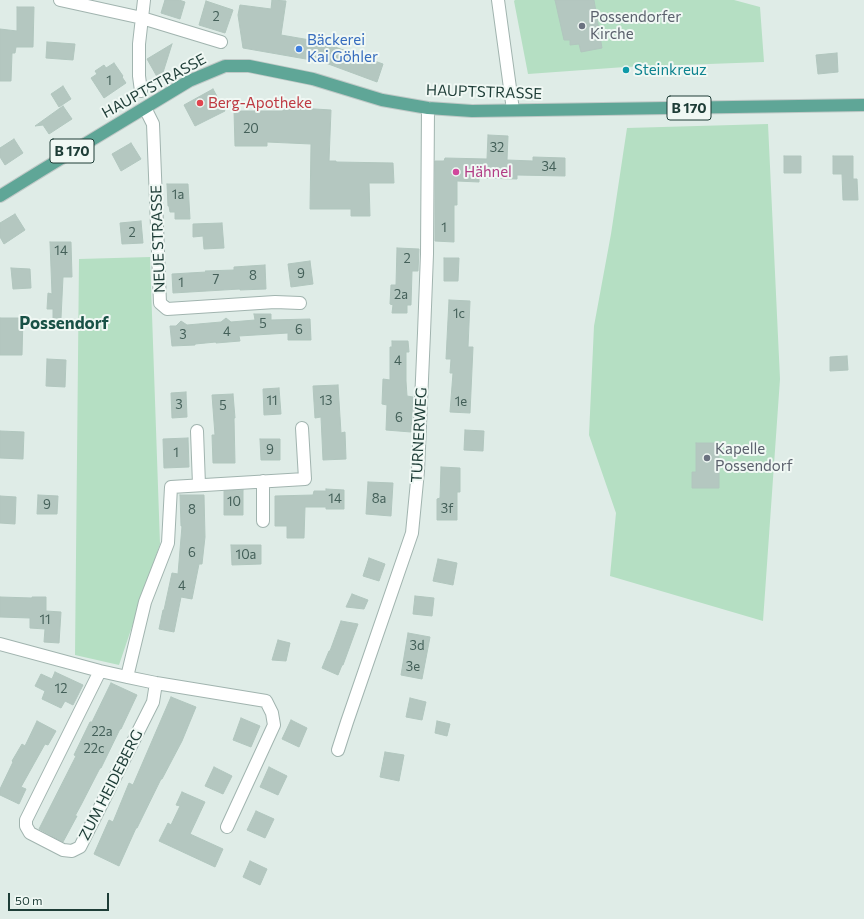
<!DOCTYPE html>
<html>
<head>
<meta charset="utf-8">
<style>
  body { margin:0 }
  #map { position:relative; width:864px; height:919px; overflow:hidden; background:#dfece7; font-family:Commissioner,sans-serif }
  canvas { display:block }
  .scale { position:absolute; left:8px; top:893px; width:101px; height:18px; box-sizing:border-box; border:2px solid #1e3d37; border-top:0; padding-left:5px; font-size:12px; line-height:14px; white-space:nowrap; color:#1e3d37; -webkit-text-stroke:3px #f0f8f4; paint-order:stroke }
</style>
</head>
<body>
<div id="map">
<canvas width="864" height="919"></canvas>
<div class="scale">50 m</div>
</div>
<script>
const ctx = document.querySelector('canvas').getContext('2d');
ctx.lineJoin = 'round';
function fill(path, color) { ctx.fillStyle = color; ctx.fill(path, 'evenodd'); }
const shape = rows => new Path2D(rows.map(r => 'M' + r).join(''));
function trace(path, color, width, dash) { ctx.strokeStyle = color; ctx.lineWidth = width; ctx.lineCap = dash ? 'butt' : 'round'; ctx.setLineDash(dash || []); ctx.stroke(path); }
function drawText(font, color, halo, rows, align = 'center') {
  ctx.font = font + ' Commissioner,sans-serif'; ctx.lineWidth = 4; ctx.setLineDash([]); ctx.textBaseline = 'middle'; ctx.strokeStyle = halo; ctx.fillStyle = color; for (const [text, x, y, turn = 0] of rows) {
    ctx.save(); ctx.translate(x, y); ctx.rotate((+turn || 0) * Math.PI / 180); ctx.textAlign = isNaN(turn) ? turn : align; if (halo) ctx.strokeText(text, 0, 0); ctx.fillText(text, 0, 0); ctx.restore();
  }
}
const green = shape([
  [515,0,734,0,760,7,764,62,625,67,528,74,514,1],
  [768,124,780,379,763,621,610,576,616,513,589,435,594,326,611,234,627,128],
  [150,257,160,544,119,665,75,655,79,259]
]);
const building = shape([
  [165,0,179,0,185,2,180,19,161,13,165,0],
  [272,0,286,1,281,35,310,40,311,34,322,36,321,42,383,64,377,82,323,62,243,48,238,15,240,5,271,9,272,0],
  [555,0,594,0,602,48,581,52,579,44,570,45,570,40,564,40,555,0],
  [206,1,233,10,225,33,199,25,206,1],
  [17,7,34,7,33,47,16,47,15,53,12,53,11,81,0,81,0,29,17,31,17,7],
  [47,42,75,44,73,60,46,58,47,42],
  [172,44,160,82,147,59,172,44],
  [837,53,838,72,818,74,816,55,837,53],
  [114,63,123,76,122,77,126,83,104,98,91,78,97,74,95,71,104,65,106,68,114,63],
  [63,86,71,99,59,107,51,94,63,86],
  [213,89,225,111,195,126,184,105,213,89],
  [63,106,72,119,49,134,43,125,35,126,63,106],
  [283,107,331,110,329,161,336,161,336,162,393,163,394,183,369,183,370,216,351,216,351,209,310,209,311,144,267,142,267,146,235,146,234,111,283,111,283,107],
  [488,135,508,136,507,160,533,161,533,157,565,158,565,176,517,175,517,179,479,178,479,182,457,181,457,205,454,205,454,242,435,241,435,161,444,161,445,158,487,159,488,135],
  [14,139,23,153,5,165,0,157,0,148,14,139],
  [131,143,141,159,121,171,112,154,131,143],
  [784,156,801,156,801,173,784,173,784,156],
  [833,156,853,156,853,179,857,179,858,200,843,200,842,174,833,174,833,156],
  [167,184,188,184,190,219,175,219,175,212,170,212,169,206,168,206,167,184],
  [15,214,25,230,4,244,0,237,0,223,15,214],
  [141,221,143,243,122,244,120,223,141,221],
  [222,223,224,248,204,249,203,236,193,237,193,224,222,223],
  [50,242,71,242,72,277,63,277,61,318,53,318,53,309,47,309,48,293,52,294,50,242],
  [397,248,419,249,418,271,412,271,411,305,407,305,407,313,392,313,393,305,390,304,391,285,396,285,397,248],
  [444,258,459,258,458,281,444,281,444,258],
  [310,261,313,284,291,287,288,264,310,261],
  [265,265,266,289,240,290,240,289,173,293,172,274,206,272,205,271,234,270,234,267,265,265],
  [11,268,30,269,31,288,13,289,11,268],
  [449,300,470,301,468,347,473,347,470,413,450,412,453,373,450,373,451,359,446,359,449,300],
  [254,314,271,314,271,320,310,319,311,340,288,340,288,333,239,336,240,341,216,343,216,342,195,344,195,345,172,346,170,326,176,326,181,321,187,325,221,322,226,318,231,322,255,320,254,314],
  [0,318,23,318,22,355,0,355,0,318],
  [392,341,408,341,409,352,406,352,406,381,407,396,413,397,411,432,386,430,387,405,382,404,383,379,390,380,390,347,392,347,392,341],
  [847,356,848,370,830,371,830,357,847,356],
  [47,359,66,360,65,387,46,386,47,359],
  [338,385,341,433,345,432,346,459,323,460,321,417,315,418,313,386,338,385],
  [279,388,281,414,264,415,263,389,279,388],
  [186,392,187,417,172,418,171,393,186,392],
  [233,394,235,418,234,418,235,463,213,463,212,435,215,435,212,395,233,394],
  [465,430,484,431,483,451,464,450,465,430],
  [0,431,24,432,23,459,0,458,0,431],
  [188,438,189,467,164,468,163,439,188,438],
  [260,439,280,439,280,460,261,460,260,439],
  [696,443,719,443,719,488,692,488,692,472,696,472,696,443],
  [441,467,460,468,460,492,457,492,457,520,437,520,437,499,440,498,441,467],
  [368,482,393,483,391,516,366,514,368,482],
  [326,489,344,490,344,509,326,509,326,507,305,507,304,538,287,538,287,526,275,526,275,496,313,495,314,491,326,491,326,489],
  [243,490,243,515,224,515,224,491,243,490],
  [38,495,58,496,57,514,37,514,38,495],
  [180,495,204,495,205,537,202,564,199,564,192,599,181,597,174,632,159,629,163,610,164,610,172,573,178,574,182,526,181,526,180,495],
  [0,496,16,497,15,524,0,523,0,496],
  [231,545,261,545,261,564,232,565,231,545],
  [369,558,385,564,379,581,363,576,369,558],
  [438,559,457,563,453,585,433,581,438,559],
  [352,594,368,600,364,609,346,607,352,594],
  [415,596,434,598,432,616,413,614,415,596],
  [0,597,32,598,32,597,46,597,46,611,61,612,59,643,44,642,45,629,30,628,30,618,0,617,0,597],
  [341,621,358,624,343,665,342,665,338,675,322,668,329,651,330,651,341,621],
  [408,633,430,637,422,679,401,675,408,633],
  [278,640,290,643,286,661,272,660,278,640],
  [55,672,83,685,73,705,65,701,61,708,42,699,45,691,35,686,41,674,52,679,55,672],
  [111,683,137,695,121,729,120,729,101,768,100,768,81,805,75,816,77,816,63,842,39,829,76,756,74,755,90,722,92,722,111,683],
  [171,697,196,707,182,741,162,779,161,779,137,828,136,828,119,866,94,854,109,820,113,822,129,783,133,785,171,697],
  [410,698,426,702,422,720,406,717,410,698],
  [241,718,260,726,251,747,233,740,241,718],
  [291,720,307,728,299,747,282,739,291,720],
  [37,721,56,731,48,745,45,744,21,787,26,789,19,804,0,795,0,789,13,762,12,761,22,744,25,746,37,721],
  [437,721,450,724,447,736,435,733,437,721],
  [385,752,404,755,399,781,380,777,385,752],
  [214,767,232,776,223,794,205,786,214,767],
  [269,767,287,776,278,795,260,787,269,767],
  [182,792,205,802,190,834,223,849,215,867,159,841,168,823,171,825,180,806,176,805,182,792],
  [256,811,274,819,265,838,247,830,256,811],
  [250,861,267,869,260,885,243,877,250,861]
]);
const street = shape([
  [60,0,142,18,221,42],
  [498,0,513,110],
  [141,91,139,76,139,44,144,0],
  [145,108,153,124,160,303,167,309,275,302,300,303],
  [197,431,199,485],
  [263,481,263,521],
  [0,644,100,671,127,677,156,683,266,701,272,713,274,725,227,827],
  [100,671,26,820,26,826,30,833,63,850,72,851,80,847,153,702,156,683],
  [127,677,145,602,168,543,171,487,305,479,302,428],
  [338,750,347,722,412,533,418,471,424,333,427,254,428,108]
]);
const primary = shape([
  [0,196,42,170,189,81,225,66,249,66,313,79,382,100,428,108,472,111,864,105]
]);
const markers = [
  [582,26,4,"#6b7280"],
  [299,49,4,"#3f7fe0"],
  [626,70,4,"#0f9aa8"],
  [200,103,4,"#e0444e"],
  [456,172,4,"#d1479c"],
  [707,458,4,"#6b7280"]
];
const numberNames = [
  ["2",216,17],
  ["1",109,81],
  ["20",251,129],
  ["32",497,148],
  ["34",549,167],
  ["1a",178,195],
  ["1",444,228],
  ["2",132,233],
  ["14",61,251],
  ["2",407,259],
  ["9",301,274],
  ["8",253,276],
  ["7",216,280],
  ["1",181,283],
  ["2a",401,295],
  ["1c",459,314],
  ["5",263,324],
  ["6",299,330],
  ["4",227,332],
  ["3",183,335],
  ["4",398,361],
  ["11",272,401],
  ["13",326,401],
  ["1e",461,402],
  ["3",179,405],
  ["5",223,406],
  ["6",399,418],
  ["9",270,450],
  ["1",176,453],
  ["14",335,499],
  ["8a",379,499],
  ["10",234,502],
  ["9",47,505],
  ["3f",447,509],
  ["8",192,510],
  ["6",192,553],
  ["10a",246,555],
  ["4",182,586],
  ["11",45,620],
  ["3d",417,646],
  ["3e",413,667],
  ["12",61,689],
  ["22a",102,732],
  ["22c",94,749]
];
const shields = [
  [689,108,44],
  [72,151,44]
];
const shieldNames = [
  ["B 170",689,108],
  ["B 170",72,151]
];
const worshipNames = [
  ["Possendorfer",590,17],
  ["Kirche",590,34],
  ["Kapelle",715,449],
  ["Possendorf",715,466]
];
const shopNames = [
  ["Bäckerei",307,40],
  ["Kai Göhler",307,57]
];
const cultureNames = [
  ["Steinkreuz",634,70]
];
const streetNames = [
  ["HAUPTSTRASSE",154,86,-29],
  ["HAUPTSTRASSE",484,92,2],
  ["NEUE STRASSE",158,239,-92],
  ["TURNERWEG",419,435,-87],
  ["ZUM HEIDEBERG",111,785,-63]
];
const healthNames = [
  ["Berg-Apotheke",208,103]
];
const hotelNames = [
  ["Hähnel",464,172]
];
const quarterNames = [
  ["Possendorf",64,323]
];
fill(green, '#b5dfc3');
fill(building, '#b4c7c0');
trace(building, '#b1c6be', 1);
trace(street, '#a1b4af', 14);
trace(primary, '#c0c9c7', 14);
trace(street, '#fff', 12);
trace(primary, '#5fa697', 12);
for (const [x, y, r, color] of markers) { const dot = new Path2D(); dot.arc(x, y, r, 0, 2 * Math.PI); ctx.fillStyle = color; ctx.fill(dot); trace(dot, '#f0f8f4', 1.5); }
drawText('13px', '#446059', null, numberNames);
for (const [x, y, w] of shields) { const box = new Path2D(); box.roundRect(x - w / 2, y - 12, w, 24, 3); ctx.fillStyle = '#f0f8f4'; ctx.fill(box); trace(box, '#1e3d37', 1); }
drawText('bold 14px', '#1e3d37', null, shieldNames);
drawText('15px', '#5b616d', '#f0f8f4', worshipNames, 'left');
drawText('15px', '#366cbe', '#f0f8f4', shopNames, 'left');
drawText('15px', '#0d838f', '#f0f8f4', cultureNames, 'left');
drawText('15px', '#1e3d37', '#f0f8f4', streetNames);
drawText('15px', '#be3a42', '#f0f8f4', healthNames, 'left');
drawText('15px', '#b23c85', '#f0f8f4', hotelNames, 'left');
drawText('bold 17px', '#185146', '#f0f8f4', quarterNames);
</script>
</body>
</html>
